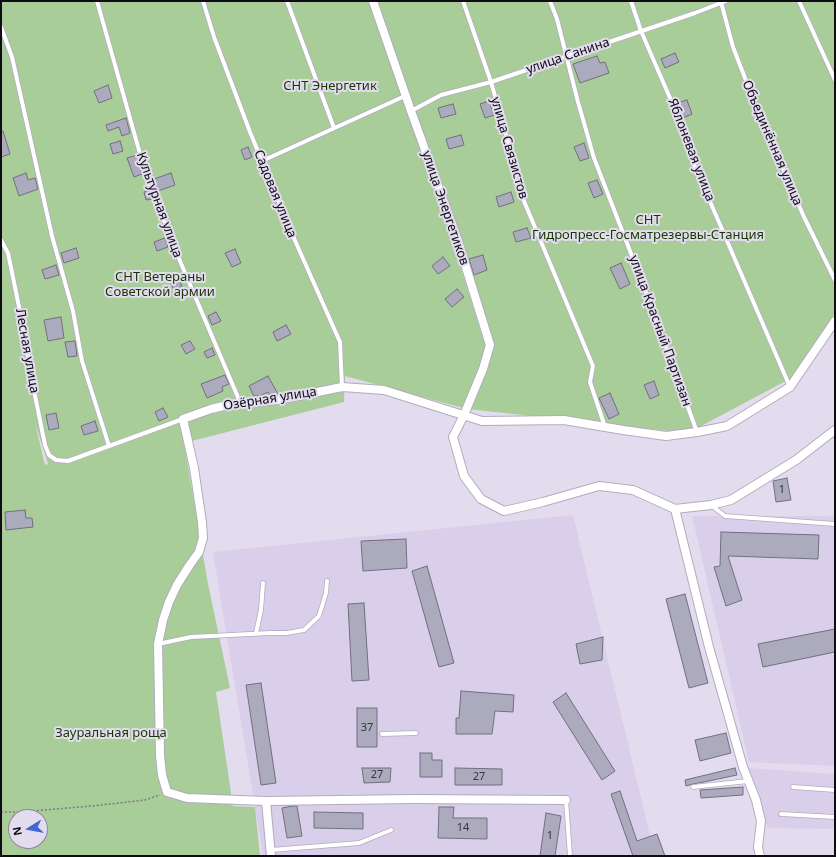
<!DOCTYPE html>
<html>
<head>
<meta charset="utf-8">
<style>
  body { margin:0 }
  #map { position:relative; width:836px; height:857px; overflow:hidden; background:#e3dcef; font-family:"Noto Sans",sans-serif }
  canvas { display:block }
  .frame { position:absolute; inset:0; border:2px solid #0f0c13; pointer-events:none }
  .north { position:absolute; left:8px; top:809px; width:40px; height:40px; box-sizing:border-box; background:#e3dcef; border:1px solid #8e8997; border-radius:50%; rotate:259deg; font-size:11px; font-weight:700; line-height:16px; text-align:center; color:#0f0c13 }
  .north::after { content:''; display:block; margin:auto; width:14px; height:18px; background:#4266d8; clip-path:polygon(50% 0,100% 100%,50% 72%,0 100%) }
</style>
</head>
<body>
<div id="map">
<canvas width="836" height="857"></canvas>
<div class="frame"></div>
<div class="north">N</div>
</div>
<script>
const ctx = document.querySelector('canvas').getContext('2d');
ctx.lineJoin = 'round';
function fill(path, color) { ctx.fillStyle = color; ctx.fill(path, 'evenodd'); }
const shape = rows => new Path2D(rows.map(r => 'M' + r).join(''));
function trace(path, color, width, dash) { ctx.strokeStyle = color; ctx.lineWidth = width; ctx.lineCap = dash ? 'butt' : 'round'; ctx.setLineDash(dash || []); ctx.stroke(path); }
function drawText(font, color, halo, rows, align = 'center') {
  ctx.font = font + ' "Noto Sans",sans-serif'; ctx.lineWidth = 4; ctx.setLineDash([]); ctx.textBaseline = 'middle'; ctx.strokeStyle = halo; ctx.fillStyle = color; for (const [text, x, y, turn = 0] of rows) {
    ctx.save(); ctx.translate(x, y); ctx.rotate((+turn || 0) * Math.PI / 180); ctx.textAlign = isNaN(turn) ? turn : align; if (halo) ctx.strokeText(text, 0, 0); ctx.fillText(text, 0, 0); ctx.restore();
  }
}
const built = shape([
  [573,515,655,856,263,856,213,552],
  [692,516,835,516,835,766,749,762],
  [747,768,835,774,835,829,768,828]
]);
const green = shape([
  [1,1,835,1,835,313,799,374,688,433,467,409,345,376,344,402,184,443,208,584,230,688,216,692,233,806,255,807,260,856,1,856],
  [421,142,490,345,487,351],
  [35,423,48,464,45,465],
  [16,817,40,817,40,841,16,841]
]);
const building = shape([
  [675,53,679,62,665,68,661,59,675,53],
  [597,56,600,63,605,62,609,73,580,83,573,64,597,56],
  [108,85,112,98,99,103,94,91,108,85],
  [687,100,692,114,683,118,677,103,687,100],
  [489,101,494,115,485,118,480,104,489,101],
  [453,104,456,114,441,118,438,108,453,104],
  [126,118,130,133,122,136,119,127,108,131,106,125,126,118],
  [1,131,3,131,10,154,1,157,1,131],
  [461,135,464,145,449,149,446,139,461,135],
  [120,141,123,151,113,154,110,144,120,141],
  [584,143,589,158,580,161,574,147,584,143],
  [248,147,252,157,245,160,241,150,248,147],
  [137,155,142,174,134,177,127,158,137,155],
  [26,173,28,180,35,178,38,189,19,196,13,178,26,173],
  [171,173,175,185,158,191,154,179,171,173],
  [597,180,603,194,594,198,588,183,597,180],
  [148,191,152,199,146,200,144,192,148,191],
  [511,192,514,202,499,207,496,197,511,192],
  [527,228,531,238,516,242,513,232,527,228],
  [165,238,168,247,157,251,154,242,165,238],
  [76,248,79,258,64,263,61,253,76,248],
  [235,249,241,263,232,267,225,253,235,249],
  [483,255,487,270,474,275,469,259,483,255],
  [443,257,450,266,438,274,432,266,443,257],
  [621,263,630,284,620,289,610,268,621,263],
  [56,265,59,275,45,279,42,270,56,265],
  [179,279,182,286,174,290,171,283,179,279],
  [457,289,464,297,452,307,445,299,457,289],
  [216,312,221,321,212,325,208,316,216,312],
  [61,317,64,338,48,341,44,320,61,317],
  [286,325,291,334,277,341,273,332,286,325],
  [75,341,77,356,68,357,65,342,75,341],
  [190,341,195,349,186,354,181,345,190,341],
  [212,348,215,355,207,358,204,352,212,348],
  [225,375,229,384,222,387,223,391,207,398,201,384,225,375],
  [268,376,278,394,270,395,268,392,260,396,254,396,249,386,268,376],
  [654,381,659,395,650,399,644,385,654,381],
  [610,393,619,414,609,419,599,398,610,393],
  [163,408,168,417,159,421,155,412,163,408],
  [56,413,59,428,49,430,46,415,56,413],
  [95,421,98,431,84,435,81,426,95,421],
  [787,478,791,500,776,502,773,481,787,478],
  [25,510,26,518,32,518,33,527,6,530,5,512,25,510],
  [721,532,819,535,818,559,728,556,742,600,726,606,714,567,720,566,721,532],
  [406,539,407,568,363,571,361,541,406,539],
  [427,566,454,663,439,667,412,571,427,566],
  [685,594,708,683,689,688,666,599,685,594],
  [364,603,369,680,352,681,348,604,364,603],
  [835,629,835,652,763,667,758,644,835,629],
  [603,637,602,660,580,664,576,644,603,637],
  [261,683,276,783,261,785,246,685,261,683],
  [461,691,514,695,513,712,495,711,492,734,456,734,456,718,459,718,461,691],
  [566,693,615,771,602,780,553,702,566,693],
  [357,708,377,708,377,747,357,747,357,708],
  [726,733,731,753,700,761,695,740,726,733],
  [420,753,432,753,432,760,442,760,442,777,420,777,420,753],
  [362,768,391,768,390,782,364,783,362,768],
  [455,768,502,769,502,785,455,785,455,768],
  [735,768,737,775,704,782,693,784,686,786,685,780,735,768],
  [743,787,743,795,701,798,700,790,743,787],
  [620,791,637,841,657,834,665,856,633,856,611,794,620,791],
  [292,806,297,806,302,836,287,838,282,808,292,806],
  [439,807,454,807,453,818,487,818,487,839,438,838,439,807],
  [314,812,363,813,363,829,314,828,314,812],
  [546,813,561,816,555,856,540,856,546,813]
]);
const path = shape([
  [1,812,20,812,92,806,145,800,160,795]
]);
const lane = shape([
  [97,1,146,175,180,261,240,402],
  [203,1,214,37,250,132,293,236,340,342,342,387],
  [287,1,334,128],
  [463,1,491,82,512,156,516,182,593,366,590,382,605,427],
  [550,1,557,19,578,102,594,158,649,300,697,432],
  [631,1,641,31,670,98,693,162,790,387],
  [799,1,835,80],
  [721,2,733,47,757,109,804,217,835,280],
  [1,27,12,57,52,236,73,311,82,361,109,446],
  [411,111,441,95,491,82,695,13,726,1],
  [262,161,405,96],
  [1,240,8,253,26,341,29,366,45,445,49,455,56,460,68,461,183,419],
  [712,506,725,516,835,524],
  [256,633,261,610,263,583],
  [158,644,191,637,270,633,287,633,304,630,319,616,326,593,327,581],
  [382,734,416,733],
  [693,787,748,781],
  [793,787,835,790],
  [566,800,570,856],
  [781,814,835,817],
  [271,850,359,843,391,830]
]);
const street = shape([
  [373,1,411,111,457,238,490,345,483,369,464,415,453,437,464,476,481,499,504,511,543,502,599,486,633,490,675,509,711,505,731,500,796,460,835,430],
  [675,509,709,647,743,767,756,800,761,821,758,847,760,856],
  [566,800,413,799,266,801,187,798,167,792,162,775,160,755,158,644,163,620,169,602,177,585,189,566,199,552,203,538,202,522,194,468,183,419,211,409,240,402,257,402,278,400,342,387,384,390,482,421,564,420,623,430,666,436,697,432,727,426,790,387,835,321],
  [266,801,271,856]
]);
const numberNames = [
  ["1",782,490],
  ["37",367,728],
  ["27",377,775],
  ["27",479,777],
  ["14",463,828],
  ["1",550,836]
];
const streetNames = [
  ["улица Санина",568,56,-19],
  ["Объединённая улица",772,143,67],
  ["улица Связистов",509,148,74],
  ["Яблоневая улица",691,150,69],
  ["Садовая улица",275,194,68],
  ["Культурная улица",159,205,70],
  ["улица Энергетиков",445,208,71],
  ["улица Красный Партизан",660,331,70],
  ["Лесная улица",27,351,80],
  ["Озёрная улица",270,399,-9]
];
const parkNames = [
  ["СНТ Энергетик",330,86],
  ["СНТ",648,220],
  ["Гидропресс-Госматрезервы-Станция",648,235],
  ["СНТ Ветераны",160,277],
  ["Советской армии",160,292],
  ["Зауральная роща",111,733]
];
fill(built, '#dacfea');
fill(green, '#a9cd98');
fill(building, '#acaabd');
trace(building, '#726f81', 1);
trace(lane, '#b2abbe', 5.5);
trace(street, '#b2abbe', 10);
trace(path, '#7d7885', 1.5, [2, 2]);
trace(lane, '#fff', 4);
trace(street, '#fff', 8);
drawText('11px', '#36343e', null, numberNames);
drawText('13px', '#0f0c13', '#e3dcef', streetNames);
drawText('13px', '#163800', '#e3dcef', parkNames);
</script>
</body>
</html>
